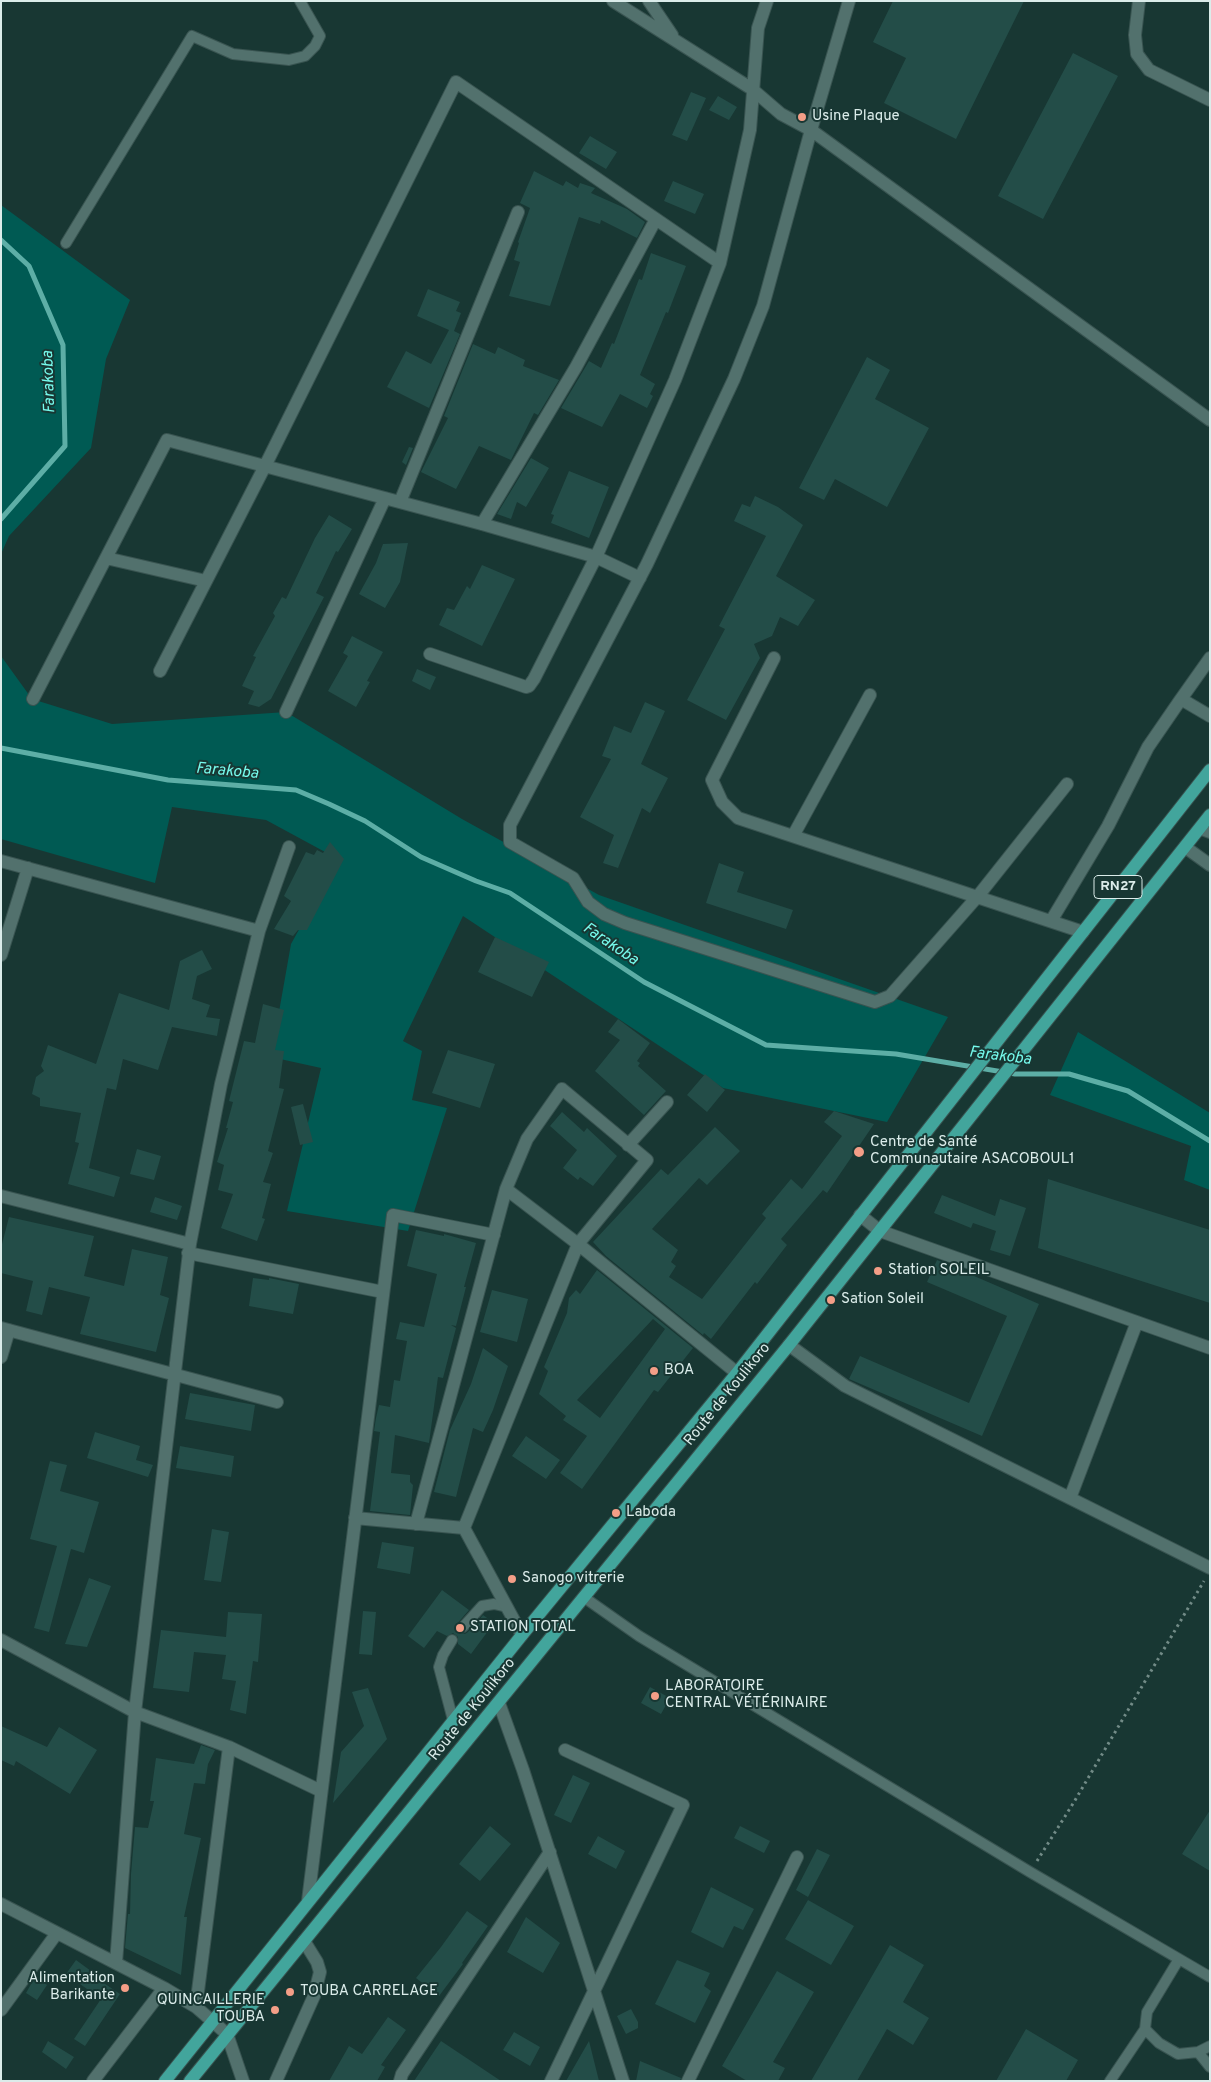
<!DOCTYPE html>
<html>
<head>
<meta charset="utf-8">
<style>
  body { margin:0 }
  #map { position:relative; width:1211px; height:2082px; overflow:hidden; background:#183733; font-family:Overpass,sans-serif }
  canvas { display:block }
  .frame { position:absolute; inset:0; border:2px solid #dbecea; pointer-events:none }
</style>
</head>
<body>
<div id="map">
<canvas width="1211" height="2082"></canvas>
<div class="frame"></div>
</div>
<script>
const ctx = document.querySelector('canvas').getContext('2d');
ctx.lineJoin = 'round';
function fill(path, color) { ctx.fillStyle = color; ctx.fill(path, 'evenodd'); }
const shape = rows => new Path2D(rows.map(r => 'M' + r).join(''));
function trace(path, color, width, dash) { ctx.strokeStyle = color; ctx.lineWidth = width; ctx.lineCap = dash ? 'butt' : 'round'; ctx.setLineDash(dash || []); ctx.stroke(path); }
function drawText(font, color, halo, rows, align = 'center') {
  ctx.font = font + ' Overpass,sans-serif'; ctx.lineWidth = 4; ctx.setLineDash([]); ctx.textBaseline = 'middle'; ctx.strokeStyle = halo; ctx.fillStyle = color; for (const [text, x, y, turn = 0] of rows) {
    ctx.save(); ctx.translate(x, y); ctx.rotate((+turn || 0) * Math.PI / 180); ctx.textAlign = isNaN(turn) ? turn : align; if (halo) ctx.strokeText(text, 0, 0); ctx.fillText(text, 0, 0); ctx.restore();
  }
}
const green = shape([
  [1,205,130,300,106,359,91,448,9,536,1,554],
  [1,656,32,699,112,724,286,712,462,819,599,895,948,1017,887,1122,723,1088,463,916,403,1041,422,1051,412,1100,447,1108,408,1231,287,1211,321,1068,271,1057,291,944,338,859,266,820,172,807,155,883,1,839],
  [1078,1032,1210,1113,1210,1190,1184,1180,1191,1146,1050,1095]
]);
const stream = shape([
  [1,240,29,266,63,345,65,446,1,519],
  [1,748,168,780,296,790,329,804,365,821,421,857,476,881,510,893,644,982,766,1045,896,1054,1015,1074,1069,1074,1128,1091,1210,1141]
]);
const building = shape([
  [893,1,1024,1,956,139,884,103,906,58,873,42],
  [1073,53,1118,76,1043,219,998,196],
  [691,92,706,98,687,141,672,135],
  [718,96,737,107,729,120,709,110],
  [590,136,617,152,606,169,579,153],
  [534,171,563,186,566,181,578,188,580,183,595,188,591,193,627,209,645,222,637,238,601,220,600,224,579,217,550,306,509,296,520,262,514,260,519,243,518,242,530,208,520,203],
  [673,181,704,194,695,214,664,201],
  [651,253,686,266,668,313,666,312,640,375,655,384,650,394,653,396,647,408,620,394,602,427,561,408,589,361,601,368,612,343,614,344,639,279,642,280],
  [428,289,460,302,456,311,461,313,454,331,460,334,429,408,387,387,406,351,431,364,449,330,417,316],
  [473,344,495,354,498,347,525,360,523,366,559,380,538,415,534,413,511,460,479,446,456,489,421,472,448,418,444,416],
  [867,357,890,370,875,399,929,428,887,507,835,479,824,500,799,488],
  [409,447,413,448,406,465,402,462],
  [531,458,549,468,526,507,517,502,511,519,497,514],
  [569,471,609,487,589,538,551,523,554,515,551,514],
  [755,496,778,507,803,525,776,576,815,600,798,626,780,617,772,636,754,644,760,658,726,720,687,700,725,629,719,626,766,536,734,521,742,504,750,507],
  [329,515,352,529,338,552,336,551,316,593,324,597,271,699,259,707,248,704,254,691,242,686,256,657,253,656,275,616,273,613,282,597,286,599,315,538],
  [408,543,400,582,385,608,359,594,376,563,383,544],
  [482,565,515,579,482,646,439,625,447,608,454,610,467,586,470,589],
  [352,636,383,652,367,681,370,682,356,707,328,691,348,656,343,653],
  [417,669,436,677,430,690,412,681],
  [645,702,665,711,641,764,668,778,650,813,642,808,618,868,603,863,614,835,580,817,611,759,602,756,614,726,631,733],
  [330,842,344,859,307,930,298,930,293,936,274,929,291,901,284,896,306,852,314,855,317,850,323,853],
  [719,863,744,872,737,892,793,910,786,929,706,903],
  [495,937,549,962,532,997,478,972],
  [202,950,212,969,197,976,192,999,210,1005,206,1017,220,1019,217,1036,172,1027,158,1070,123,1059,116,1090,107,1088,89,1168,120,1177,114,1197,68,1184,79,1143,75,1142,81,1113,40,1106,40,1098,32,1094,36,1077,44,1071,41,1066,48,1045,96,1064,119,993,169,1010,180,961],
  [263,1004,284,1010,275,1050,284,1051,279,1088,284,1089,268,1151,273,1153,263,1182,271,1184,262,1218,265,1219,257,1241,221,1228,233,1194,218,1190,224,1165,217,1162,228,1128,226,1128,233,1102,229,1101,244,1041,255,1043],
  [618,1019,650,1043,637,1061,640,1063,638,1066,666,1091,644,1115,595,1071,620,1040,608,1032],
  [448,1050,495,1064,480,1108,432,1093],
  [705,1074,725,1090,707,1112,687,1095],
  [303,1104,313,1142,300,1145,291,1107],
  [834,1111,874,1124,827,1193,823,1190,781,1239,787,1245,757,1284,755,1282,711,1339,704,1333,703,1335,606,1256,593,1242,661,1169,668,1175,715,1127,740,1151,707,1185,699,1178,652,1229,678,1250,671,1262,676,1266,669,1277,702,1299,766,1218,762,1214,791,1179,802,1189,842,1136,824,1122],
  [562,1112,584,1132,587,1128,617,1156,593,1186,580,1177,578,1180,563,1168,577,1150,550,1126],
  [137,1149,161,1156,154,1180,130,1174],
  [1048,1179,1210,1230,1210,1303,1038,1248],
  [942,1195,995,1216,1000,1199,1026,1208,1010,1256,990,1250,996,1231,973,1223,971,1228,934,1213],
  [155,1197,182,1206,177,1220,150,1212],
  [9,1217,94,1236,84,1276,124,1286,132,1249,168,1257,160,1295,169,1298,156,1352,80,1334,90,1297,49,1287,42,1315,26,1311,33,1281,1,1273,1,1248],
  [416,1230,444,1236,444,1234,476,1243,464,1287,466,1287,456,1326,451,1325,456,1328,443,1378,438,1377,429,1443,395,1435,391,1473,410,1475,410,1482,413,1485,410,1515,370,1511,380,1432,374,1431,376,1418,379,1405,390,1407,394,1380,400,1381,407,1341,396,1339,400,1322,424,1327,437,1274,407,1266],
  [937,1260,1039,1304,982,1436,849,1379,860,1356,969,1403,1007,1316,927,1282],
  [597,1270,693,1348,658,1392,654,1390,582,1489,560,1473,587,1436,563,1420,566,1416,539,1394,548,1371,544,1367,567,1313,569,1298,576,1290,580,1294],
  [653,1319,665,1329,600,1418,577,1400],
  [253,1278,269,1280,269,1278,299,1284,293,1314,249,1306],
  [492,1290,528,1299,517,1342,480,1332],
  [483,1348,508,1366,493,1410,483,1432,473,1428,456,1497,434,1492,450,1430,471,1384],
  [190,1393,255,1405,251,1431,185,1419],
  [95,1432,140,1446,136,1460,153,1465,148,1477,87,1458],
  [526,1436,560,1460,546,1479,512,1456],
  [180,1446,234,1456,231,1477,176,1468],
  [50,1461,67,1465,60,1491,99,1502,84,1553,71,1549,49,1632,34,1628,57,1546,30,1539],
  [212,1529,229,1532,221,1582,204,1580],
  [382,1542,414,1547,410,1574,377,1568],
  [89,1578,111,1586,87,1647,65,1644],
  [442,1590,469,1610,456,1625,459,1632,465,1634,468,1632,483,1615,494,1623,471,1654,458,1644,458,1637,453,1633,447,1636,437,1631,424,1648,408,1636],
  [363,1611,376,1612,372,1655,359,1654],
  [228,1612,262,1614,258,1662,253,1661,246,1714,230,1710,236,1681,222,1679,226,1655,194,1652,189,1692,153,1688,161,1630,226,1637],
  [650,1687,670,1698,661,1714,641,1703],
  [368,1688,387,1739,333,1803,341,1752,364,1726,352,1692],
  [1,1726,47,1747,59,1727,97,1750,70,1794,16,1761,14,1766,1,1760],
  [201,1745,215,1750,208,1764,205,1784,194,1783,184,1834,201,1838,184,1917,187,1917,181,1975,125,1948,128,1914,130,1914,131,1874,135,1827,148,1828,154,1801,150,1801,156,1758,194,1764],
  [573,1775,590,1783,571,1823,554,1815],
  [1210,1810,1210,1871,1182,1854],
  [490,1826,511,1844,480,1881,459,1864],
  [740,1826,770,1841,764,1853,734,1838],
  [598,1836,625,1851,616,1869,588,1854],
  [817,1849,830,1855,808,1897,796,1890],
  [711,1887,754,1909,743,1930,734,1926,723,1948,691,1932],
  [808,1900,854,1926,831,1965,785,1939],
  [467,1911,488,1926,462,1963,463,1964,439,1996,416,1978,441,1947],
  [526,1917,560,1943,543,1973,507,1952],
  [890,1945,924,1965,903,2002,929,2018,913,2045,887,2029,857,2081,811,2081],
  [76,1960,91,1971,89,1973,120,1994,85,2046,74,2039,101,1999,66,1974],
  [677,1960,710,1973,704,1986,711,1991,695,2023,655,2004],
  [777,1971,814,1992,773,2062,785,2068,778,2081,747,2081,722,2066],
  [35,1977,47,1985,37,2000,26,1993],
  [631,2009,638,2022,638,2028,626,2034,617,2016],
  [388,2017,406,2030,381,2065,385,2067,377,2081,329,2081,349,2046,362,2054],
  [1026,2029,1078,2060,1066,2081,996,2081],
  [514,2032,540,2047,530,2066,503,2050],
  [48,2041,74,2057,66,2069,42,2052],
  [441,2041,501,2081,414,2081],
  [589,2041,599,2081,566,2081],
  [640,2061,681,2078,680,2081,636,2081]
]);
const path = shape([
  [1037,1861,1074,1802,1204,1581]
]);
const lane = shape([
  [66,243,192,36,233,54,289,60,305,56,315,46,320,36,300,1],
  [1199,829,1210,833],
  [585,1598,639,1636,1030,1872,1210,1977],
  [463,1627,482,1606,494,1604,507,1607],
  [452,1640,443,1655,439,1667,453,1720],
  [1179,1959,1147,2012,1145,2029,1159,2043,1178,2054,1198,2052,1210,2046],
  [1198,2052,1210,2067],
  [1110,2081,1145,2029]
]);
const street = shape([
  [613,1,752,89,781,114,811,130,1210,420],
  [649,1,672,35],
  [849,1,811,130,763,306,734,379,647,564,510,825,510,842,573,878,588,902,604,914,625,923,875,1002,890,996,978,896,1067,784],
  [1139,1,1135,35,1137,54,1149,70,1210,100],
  [400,502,518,212],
  [482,524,576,367,656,219],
  [106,558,206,581],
  [430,654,526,687,529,686,534,679,596,557,675,380,720,263,750,130,758,28,767,1],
  [774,658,712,780,722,802,738,818,1083,932],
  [1210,658,1181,699,1210,716],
  [160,671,265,466,456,82,720,263],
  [33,699,167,440,482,524,596,557,640,578],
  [286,712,385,498],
  [793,836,870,695],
  [1185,847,1210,865],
  [1,861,259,931],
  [1051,921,1108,826,1148,747,1181,699],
  [1,955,28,868],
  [628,1145,667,1102],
  [506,1189,578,1244,737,1373],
  [1,1196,190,1244],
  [860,1215,880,1231,1210,1348],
  [188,1253,383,1292],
  [1,1328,277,1402],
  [789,1345,845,1386,1210,1568],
  [1,1357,9,1330],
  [1070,1498,1137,1322],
  [355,1518,464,1528],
  [416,1524,506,1189,527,1139,562,1089,647,1160,578,1244,464,1528,522,1635],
  [1,1640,135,1712,229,1747,321,1791],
  [499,1703,523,1770,623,2081],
  [308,1901,393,1215,494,1235],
  [1,1904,164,1988,196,2007,227,2034,243,2081],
  [116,1963,135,1712,190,1244,221,1084,259,931,289,847],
  [196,2007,229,1747],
  [1,2010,57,1933],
  [93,2081,164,1988],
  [276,2081,314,1996,320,1972,317,1962,304,1941],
  [400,2081,402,2074,550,1852],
  [551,2081,683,1805,565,1750],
  [688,2081,797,1857]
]);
const primary = shape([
  [165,2081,522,1635,737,1373,1210,770],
  [190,2081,789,1345,1210,815]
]);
const markers = [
  [802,117,5,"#f49e87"],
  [859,1152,6,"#f49e87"],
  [878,1271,5,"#f49e87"],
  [831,1300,5,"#f49e87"],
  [654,1371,5,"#f49e87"],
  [616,1513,5,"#f49e87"],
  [512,1579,5,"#f49e87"],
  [460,1628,5,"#f49e87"],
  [655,1696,5,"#f49e87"],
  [125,1988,5,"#f49e87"],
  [290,1992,5,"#f49e87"],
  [275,2010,5,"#f49e87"]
];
const shields = [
  [1118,887,48]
];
const shieldNames = [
  ["RN27",1118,887]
];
const poiNames = [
  ["Usine Plaque",812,117],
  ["Centre de Santé",870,1143],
  ["Communautaire ASACOBOUL1",870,1160],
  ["Station SOLEIL",888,1271],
  ["Sation Soleil",841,1300],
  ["BOA",664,1371],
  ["Laboda",626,1513],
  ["Sanogo vitrerie",522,1579],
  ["STATION TOTAL",470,1628],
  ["LABORATOIRE",665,1687],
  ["CENTRAL VÉTÉRINAIRE",665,1704],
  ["Alimentation",115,1979,"right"],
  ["Barikante",115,1996,"right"],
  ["TOUBA CARRELAGE",300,1992],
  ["QUINCAILLERIE",265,2001,"right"],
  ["TOUBA",265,2018,"right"]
];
const streetNames = [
  ["Route de Koulikoro",728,1395,-51],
  ["Route de Koulikoro",473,1710,-51]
];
const waterNames = [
  ["Farakoba",50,382,-92],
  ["Farakoba",227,772,5],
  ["Farakoba",610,945,34],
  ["Farakoba",1000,1057,7]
];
fill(green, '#005a53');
trace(stream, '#5daea6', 5);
fill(building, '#234d48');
trace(lane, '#395451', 12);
trace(street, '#395451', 14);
trace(primary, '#395451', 14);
trace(path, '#728b87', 3, [2.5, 4]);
trace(lane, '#52716d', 10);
trace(street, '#52716d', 12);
trace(primary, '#42a59c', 12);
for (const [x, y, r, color] of markers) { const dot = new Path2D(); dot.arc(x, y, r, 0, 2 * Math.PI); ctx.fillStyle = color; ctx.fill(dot); trace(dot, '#183733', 2); }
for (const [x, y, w] of shields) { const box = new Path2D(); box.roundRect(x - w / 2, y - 11.5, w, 23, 4); ctx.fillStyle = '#183733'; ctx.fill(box); trace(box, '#dbecea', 1); }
drawText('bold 14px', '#dbecea', null, shieldNames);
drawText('15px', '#dbecea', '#183733', poiNames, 'left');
drawText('15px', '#dbecea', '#183733', streetNames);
drawText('italic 16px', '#76fbed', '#183733', waterNames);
</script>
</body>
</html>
